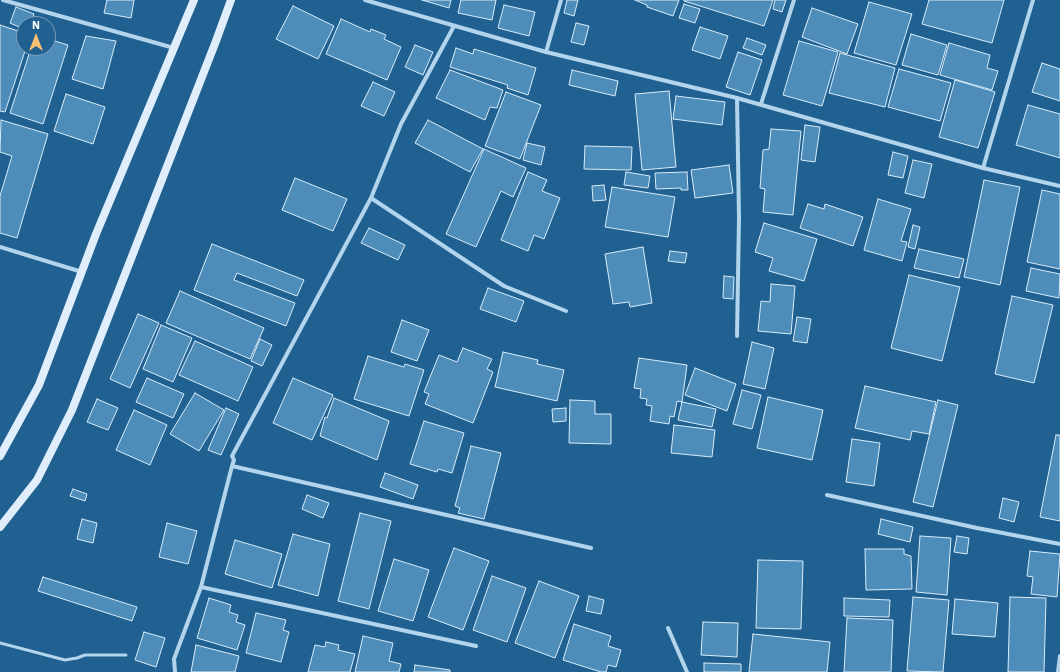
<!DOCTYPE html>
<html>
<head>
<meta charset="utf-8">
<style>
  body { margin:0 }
  #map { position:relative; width:1060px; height:672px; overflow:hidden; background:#216191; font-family:"IBM Plex Sans",sans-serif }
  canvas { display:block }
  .north { position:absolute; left:16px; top:16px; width:40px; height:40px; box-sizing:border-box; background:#216191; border:1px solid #7aa0bd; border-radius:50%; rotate:0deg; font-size:11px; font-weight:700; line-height:16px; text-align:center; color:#fff }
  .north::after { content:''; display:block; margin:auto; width:14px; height:18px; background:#fac174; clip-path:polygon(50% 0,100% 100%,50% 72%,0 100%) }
</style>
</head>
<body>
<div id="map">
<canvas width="1060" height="672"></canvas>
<div class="north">N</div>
</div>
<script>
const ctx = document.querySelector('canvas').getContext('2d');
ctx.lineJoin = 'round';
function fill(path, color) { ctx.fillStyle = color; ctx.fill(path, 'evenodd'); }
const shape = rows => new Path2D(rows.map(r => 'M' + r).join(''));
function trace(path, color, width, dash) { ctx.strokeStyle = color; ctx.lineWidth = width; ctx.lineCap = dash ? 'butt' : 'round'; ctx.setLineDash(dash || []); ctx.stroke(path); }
const building = shape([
  [107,0,134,0,131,18,104,13,107,0],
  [422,0,451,0,449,8,422,0],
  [461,0,496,0,492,20,458,13,461,0],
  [567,0,578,0,574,16,564,13,567,0],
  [635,0,679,0,673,16,647,7,647,5,635,0],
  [684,0,773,0,764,26,684,1,684,0],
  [775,0,786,0,782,12,773,9,775,0],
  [929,0,1004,0,992,43,922,24,929,0],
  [869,2,912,14,896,65,854,53,869,2],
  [684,4,700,9,695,23,679,18,684,4],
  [504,5,535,12,529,36,498,28,504,5],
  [293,6,334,26,318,59,276,39,293,6],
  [16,7,34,14,31,24,24,24,24,29,10,23,16,7],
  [812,8,858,24,847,54,802,37,812,8],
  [341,19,370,32,371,29,386,35,384,39,401,47,387,80,326,54,341,19],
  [576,23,589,26,584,45,571,42,576,23],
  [0,25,24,33,24,48,26,48,5,112,0,111,0,25],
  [700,27,728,36,720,59,692,50,700,27],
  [911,34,947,45,938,75,902,65,911,34],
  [86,36,116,41,103,89,72,79,86,36],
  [747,38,766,45,762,55,743,48,747,38],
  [48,39,68,45,43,124,10,113,31,48,48,48,48,39],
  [799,41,838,52,822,106,783,95,799,41],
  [949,43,990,55,987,68,998,71,992,90,940,75,949,43],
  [415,45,433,52,423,75,405,67,415,45],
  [456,48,473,54,474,49,536,68,528,95,507,88,508,85,450,67,456,48],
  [738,52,762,60,750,95,726,87,738,52],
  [840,53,895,68,885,107,829,93,840,53],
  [1042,63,1060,69,1060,101,1032,92,1042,63],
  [899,69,951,83,940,121,888,107,899,69],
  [450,70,503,90,497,108,490,107,485,120,436,98,450,70],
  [572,70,618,81,615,96,569,85,572,70],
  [955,80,995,92,978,148,939,137,955,80],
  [373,82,395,92,384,116,361,106,373,82],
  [669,91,676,167,642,170,635,94,669,91],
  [506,92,541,105,520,159,485,146,506,92],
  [66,94,105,107,93,144,54,131,66,94],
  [676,96,725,102,722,125,673,119,676,96],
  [1028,105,1060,114,1060,158,1016,145,1028,105],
  [1,120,48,134,17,238,0,233,0,196,12,156,0,152,1,120],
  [428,120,483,149,470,172,415,143,428,120],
  [805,125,820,127,815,162,801,160,805,125],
  [771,129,801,131,793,215,763,212,765,189,760,188,763,150,769,149,771,129],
  [527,143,545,147,541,165,523,160,527,143],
  [585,146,632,147,631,170,584,169,585,146],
  [484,149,526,168,513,197,501,191,476,247,446,234,484,149],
  [893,152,908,156,903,178,888,175,893,152],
  [913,160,932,164,924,198,905,193,913,160],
  [729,165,733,193,695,198,691,170,729,165],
  [528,172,547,180,542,191,560,198,544,239,534,235,528,251,501,240,528,172],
  [626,172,650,176,648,188,624,185,626,172],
  [687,172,688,190,681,190,681,188,656,189,655,173,687,172],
  [295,178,347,199,333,231,282,210,295,178],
  [984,180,1020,187,1000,285,964,277,984,180],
  [604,185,606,200,593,201,592,186,604,185],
  [612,187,675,197,668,237,605,227,612,187],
  [1042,190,1060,194,1060,269,1027,262,1042,190],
  [878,199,911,209,901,241,907,242,902,261,864,250,878,199],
  [808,204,824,209,825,204,863,217,853,246,800,228,808,204],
  [764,223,817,239,804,281,769,271,773,258,755,252,764,223],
  [913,225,920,227,915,249,908,247,913,225],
  [369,228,405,245,398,260,361,243,369,228],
  [212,244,304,280,297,296,237,273,234,280,295,303,286,326,194,290,212,244],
  [643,247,652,303,630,307,629,302,613,304,605,254,643,247],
  [919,249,964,259,959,278,914,268,919,249],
  [670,251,687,253,685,263,668,261,670,251],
  [1031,268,1060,274,1059,298,1026,291,1031,268],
  [909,275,960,287,942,361,891,348,909,275],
  [724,276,734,277,733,299,723,298,724,276],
  [771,284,795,286,791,334,758,331,761,301,770,302,771,284],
  [488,288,524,301,516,322,480,309,488,288],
  [180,291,264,328,250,359,166,323,180,291],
  [1012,296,1053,305,1034,383,995,374,1012,296],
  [138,314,159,323,130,388,110,379,138,314],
  [797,317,811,319,807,343,793,341,797,317],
  [402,320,429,330,417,361,391,352,402,320],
  [161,325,192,338,173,382,143,369,161,325],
  [260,339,272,345,262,366,251,361,260,339],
  [195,341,253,367,238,401,179,375,195,341],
  [752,342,774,348,765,389,743,384,752,342],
  [463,348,492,359,487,369,493,372,473,423,425,404,429,394,424,392,439,355,457,362,463,348],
  [503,352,538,360,537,364,564,370,557,401,495,387,503,352],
  [368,356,404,367,405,364,424,370,409,416,354,399,368,356],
  [639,358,687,365,682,402,677,401,674,417,670,416,669,424,650,421,652,406,646,405,647,399,640,398,641,389,634,388,639,358],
  [695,368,736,384,727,411,685,395,695,368],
  [147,378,184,394,173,418,136,402,147,378],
  [293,378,333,395,312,440,273,423,293,378],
  [865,386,936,402,929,434,912,431,910,440,855,428,865,386],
  [742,390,761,395,752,429,733,424,742,390],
  [195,393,224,410,199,451,170,434,195,393],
  [768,397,823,410,812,460,757,448,768,397],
  [334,398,389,421,377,460,320,436,325,417,327,418,334,398],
  [97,399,118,408,108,430,87,422,97,399],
  [570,400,595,401,595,414,611,414,611,444,569,443,570,400],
  [938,400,958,405,933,507,913,502,938,400],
  [682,402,716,409,712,427,678,420,682,402],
  [226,408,239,414,221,455,208,450,226,408],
  [566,408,566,421,553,422,552,409,566,408],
  [134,410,167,425,150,465,116,450,134,410],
  [424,421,464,433,452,473,438,469,437,472,410,464,424,421],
  [674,425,715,430,712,457,671,453,674,425],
  [1056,435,1060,435,1060,521,1040,517,1056,435],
  [852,439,880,443,874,486,846,482,852,439],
  [471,446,501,453,484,519,458,513,460,508,455,506,471,446],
  [385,473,418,485,413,499,380,487,385,473],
  [73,489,87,494,85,501,70,496,73,489],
  [307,495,329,503,323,518,302,509,307,495],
  [1003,498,1019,502,1014,522,999,518,1003,498],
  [360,513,391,521,369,609,338,601,360,513],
  [82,519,97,523,93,543,77,539,82,519],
  [881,519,913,527,910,542,878,534,881,519],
  [167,523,197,531,188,564,159,557,167,523],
  [293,534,330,544,318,596,278,585,293,534],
  [920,536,951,538,947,595,916,592,920,536],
  [957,536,969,538,967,554,954,552,957,536],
  [235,540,282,554,272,588,225,574,235,540],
  [454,548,489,561,463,630,428,617,454,548],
  [865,549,904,549,904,554,911,556,912,589,866,590,865,549],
  [1030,551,1060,554,1057,597,1031,594,1033,577,1027,576,1030,551],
  [394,559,429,570,413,621,378,611,394,559],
  [758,560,803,561,801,629,756,628,758,560],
  [492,576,526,588,507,642,473,630,492,576],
  [43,577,137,607,132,621,38,591,43,577],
  [539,581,579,596,555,658,515,643,539,581],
  [589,596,604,600,601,614,586,611,589,596],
  [913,597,949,600,943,672,907,671,913,597],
  [1010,597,1046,598,1044,672,1008,672,1010,597],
  [209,598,231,605,229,612,238,615,236,622,245,625,237,650,197,638,209,598],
  [844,598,890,600,889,617,844,616,844,598],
  [955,599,998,603,995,637,952,634,955,599],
  [256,613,286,620,283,630,289,632,281,662,246,653,256,613],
  [847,618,893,620,891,672,844,672,847,618],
  [703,622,738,623,737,657,701,655,703,622],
  [574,624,611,636,608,646,621,650,616,667,608,665,606,672,601,672,563,660,574,624],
  [144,632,165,638,156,667,135,660,144,632],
  [753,634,830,642,827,672,749,672,753,634],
  [363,636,393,643,389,661,401,664,399,672,355,672,363,636],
  [326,642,339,645,338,650,355,654,350,672,308,672,315,645,325,647,326,642],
  [196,645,239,656,235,672,191,672,196,645],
  [704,663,741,664,741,672,704,672,704,663],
  [415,665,450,670,450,672,414,672,415,665]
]);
const service = shape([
  [0,643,65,660,77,658,85,655,126,655]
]);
const minor = shape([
  [3,0,174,48],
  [365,0,546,52,737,98,983,168,1060,186],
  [454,26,401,124,371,198,232,456,234,460,232,466,591,548],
  [546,52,561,0],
  [737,98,739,218,737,336],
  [761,104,794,0],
  [983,168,1033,0],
  [371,198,504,286,566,311],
  [0,247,82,272],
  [827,495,977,528,1060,544],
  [201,587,476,646],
  [668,628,687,672],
  [175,672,174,659,201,587,232,466],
  [1058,672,1060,656]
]);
const secondary = shape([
  [0,456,39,385,96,234,194,0],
  [0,527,37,480,72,410,216,41,231,0]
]);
fill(building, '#4e8dba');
trace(building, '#d8ecf9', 1);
trace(service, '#b2d5ed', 3);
trace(minor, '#b2d5ed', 4);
trace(secondary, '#dfeefa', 8);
</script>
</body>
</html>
